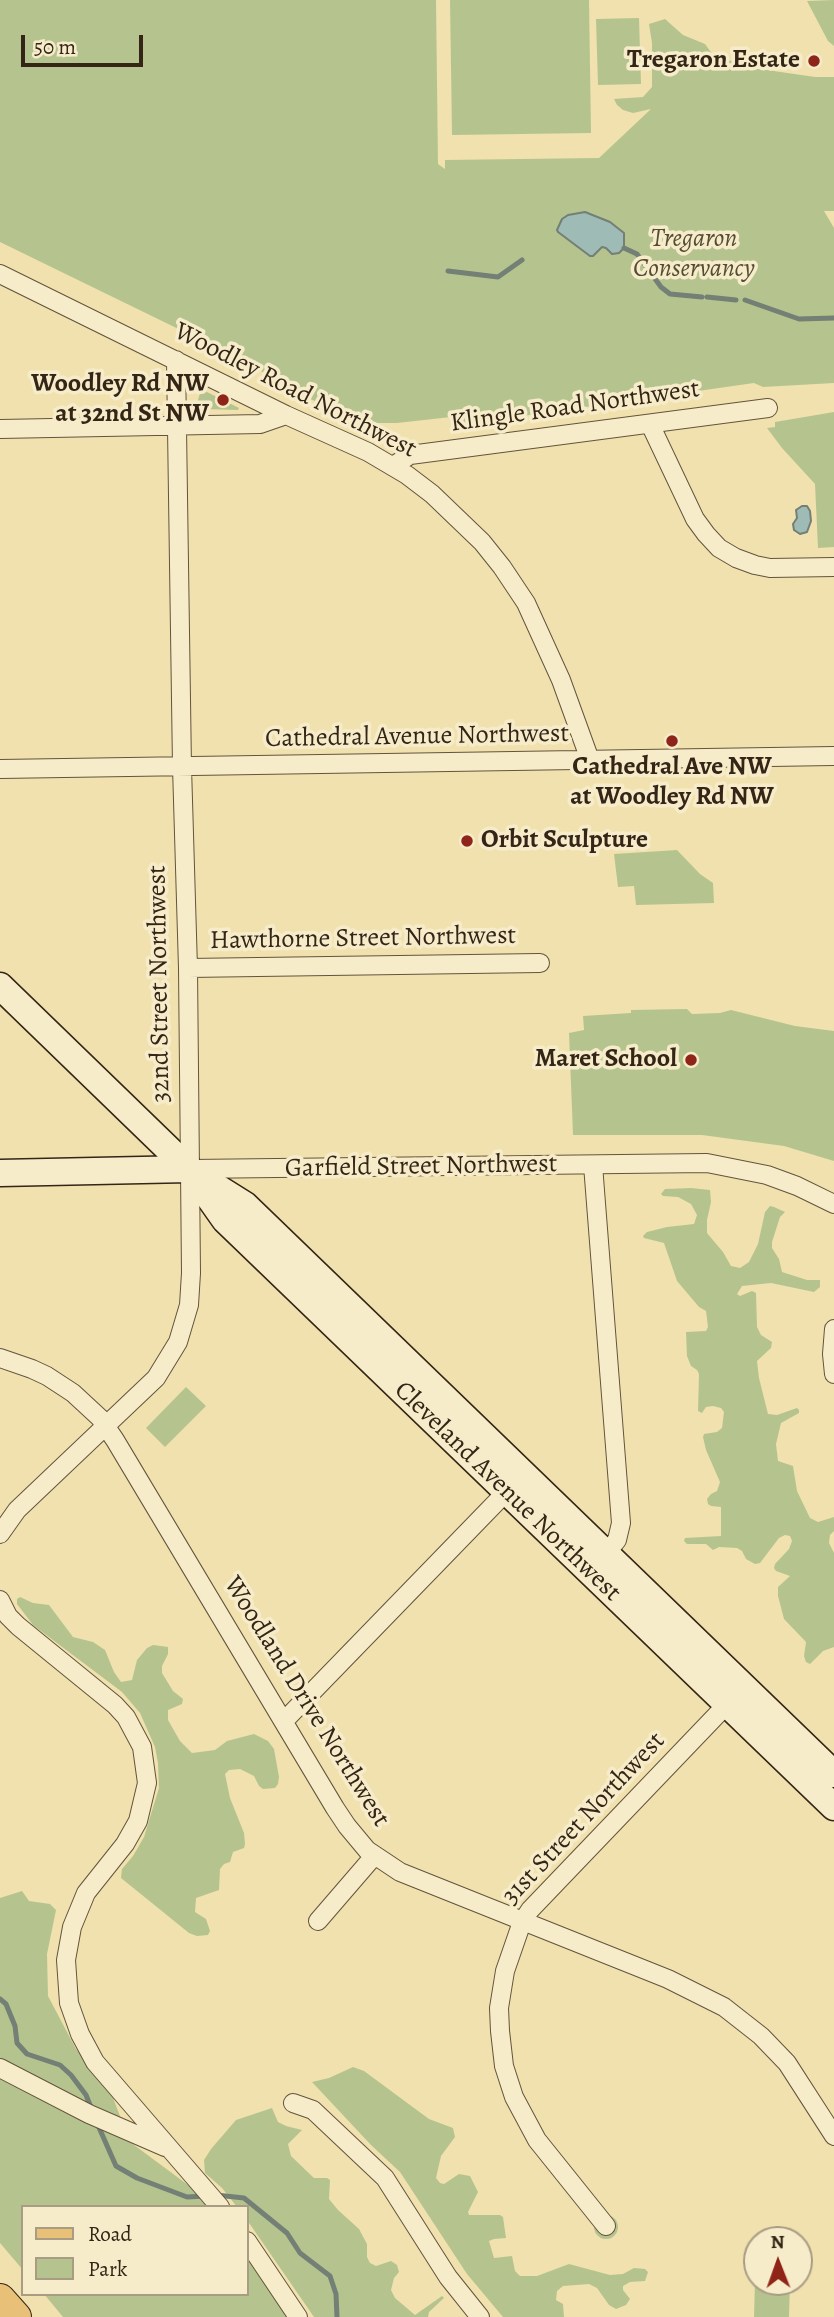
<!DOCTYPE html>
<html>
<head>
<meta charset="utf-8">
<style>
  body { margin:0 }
  #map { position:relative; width:834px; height:2317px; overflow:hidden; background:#f1e1ae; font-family:Alegreya,serif }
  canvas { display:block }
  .legend { position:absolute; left:21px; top:2205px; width:228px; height:91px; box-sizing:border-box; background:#f6ecca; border:2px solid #a89c82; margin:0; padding:9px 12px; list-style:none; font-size:21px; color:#342516 }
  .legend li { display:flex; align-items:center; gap:14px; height:35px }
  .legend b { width:35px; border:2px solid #a89c82 }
  .north { position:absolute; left:743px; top:2226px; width:70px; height:70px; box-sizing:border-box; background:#f6ecca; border:2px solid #a89c82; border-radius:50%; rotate:359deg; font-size:19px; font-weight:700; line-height:28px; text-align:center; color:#342516 }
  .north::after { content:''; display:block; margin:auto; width:24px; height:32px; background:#8f2418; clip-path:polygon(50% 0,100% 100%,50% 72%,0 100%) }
  .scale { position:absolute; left:21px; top:35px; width:122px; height:32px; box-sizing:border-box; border:4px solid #342516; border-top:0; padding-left:9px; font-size:21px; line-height:24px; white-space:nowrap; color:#342516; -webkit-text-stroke:5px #f6ecca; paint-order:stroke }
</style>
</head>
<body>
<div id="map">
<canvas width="834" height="2317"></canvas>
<ul class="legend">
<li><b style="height:9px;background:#e8c077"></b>Road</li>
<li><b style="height:19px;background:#b5c48e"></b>Park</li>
</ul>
<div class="north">N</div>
<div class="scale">50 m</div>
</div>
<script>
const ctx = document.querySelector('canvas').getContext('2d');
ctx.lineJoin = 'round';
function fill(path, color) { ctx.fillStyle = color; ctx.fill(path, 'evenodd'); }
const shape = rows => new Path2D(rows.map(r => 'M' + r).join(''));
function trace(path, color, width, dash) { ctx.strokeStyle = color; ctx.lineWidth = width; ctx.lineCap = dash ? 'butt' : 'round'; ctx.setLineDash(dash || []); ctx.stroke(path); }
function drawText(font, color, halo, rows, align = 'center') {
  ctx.font = font + ' Alegreya,serif'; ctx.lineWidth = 7; ctx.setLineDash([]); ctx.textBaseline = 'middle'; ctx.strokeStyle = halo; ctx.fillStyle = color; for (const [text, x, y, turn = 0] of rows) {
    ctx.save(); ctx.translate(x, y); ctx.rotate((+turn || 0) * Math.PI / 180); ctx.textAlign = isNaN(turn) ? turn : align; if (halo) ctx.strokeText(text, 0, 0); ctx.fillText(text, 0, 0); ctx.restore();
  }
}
const green = shape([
  [0,0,436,0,438,164,445,169,445,160,599,158,651,109,633,113,623,110,617,105,614,99,643,97,652,87,652,43,649,24,665,19,683,35,705,44,713,55,753,68,815,77,834,77,834,211,824,211,834,228,834,383,763,387,754,383,452,426,451,417,397,423,374,423,352,419,302,395,240,359,0,242],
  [450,0,589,0,591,133,452,135],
  [834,0,834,46,828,41,807,1],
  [639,18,641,84,598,85,596,19],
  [201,389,239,408,238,410,202,409,197,404],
  [834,412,834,547,818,548,815,484,782,448,767,428,775,427,775,422],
  [677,850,700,874,713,883,714,903,636,905,634,886,618,887,614,854],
  [687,1009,692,1014,720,1013,731,1010,795,1026,834,1031,834,1161,784,1146,702,1135,573,1135,569,1033,584,1030,583,1016,631,1013,631,1010],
  [691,1188,710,1190,711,1202,707,1220,707,1233,723,1252,731,1266,740,1268,749,1262,758,1244,765,1212,770,1206,774,1207,785,1212,780,1217,772,1242,772,1248,779,1259,782,1272,807,1280,820,1280,820,1287,814,1292,771,1283,742,1286,737,1294,740,1296,752,1291,756,1293,757,1327,761,1335,772,1342,771,1348,757,1361,759,1378,768,1414,777,1415,797,1408,799,1410,799,1413,781,1423,776,1444,778,1461,793,1466,797,1491,810,1518,818,1522,834,1517,834,1531,830,1535,829,1543,834,1553,834,1647,823,1651,810,1664,806,1662,804,1656,806,1642,784,1619,778,1596,778,1587,790,1576,776,1571,774,1568,775,1564,789,1549,792,1541,790,1536,785,1535,779,1538,760,1563,755,1564,746,1559,742,1551,737,1548,719,1547,713,1550,706,1544,687,1544,684,1541,685,1538,721,1536,721,1507,711,1506,708,1504,707,1499,711,1494,717,1491,720,1482,706,1450,703,1437,704,1434,717,1432,722,1428,724,1412,721,1408,713,1406,706,1407,702,1413,698,1411,699,1374,697,1370,691,1366,687,1356,686,1332,706,1331,708,1327,706,1311,699,1307,677,1281,664,1243,644,1238,643,1236,647,1232,667,1227,694,1224,697,1215,691,1204,678,1197,663,1196,661,1194,665,1189],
  [186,1387,206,1406,165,1447,146,1428],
  [20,1597,33,1603,49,1605,73,1637,93,1642,105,1650,114,1672,121,1682,132,1680,137,1660,147,1648,153,1645,168,1647,168,1654,162,1666,162,1673,173,1691,183,1699,182,1704,168,1710,168,1720,180,1741,192,1753,215,1750,227,1741,254,1734,268,1741,274,1749,279,1777,278,1784,275,1788,263,1789,259,1786,254,1776,240,1769,229,1770,225,1774,230,1798,244,1833,245,1844,244,1848,233,1852,230,1862,224,1864,220,1869,219,1890,196,1898,195,1912,206,1919,210,1931,208,1935,197,1936,189,1933,121,1878,122,1869,133,1856,144,1837,159,1788,158,1763,155,1747,140,1713,122,1692,33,1625,17,1604,17,1599],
  [22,1891,29,1901,50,1904,56,1910,47,1954,48,1996,76,2049,108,2085,130,2142,207,2199,212,2207,23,2207,23,2270,0,2243,0,1898],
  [353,2067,364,2071,429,2119,453,2128,455,2137,441,2156,436,2178,440,2183,444,2184,459,2174,470,2176,478,2192,468,2212,469,2215,500,2215,503,2217,506,2238,494,2239,489,2241,494,2258,512,2256,515,2271,520,2276,537,2276,569,2264,610,2275,623,2274,634,2268,645,2269,648,2272,645,2281,630,2282,623,2286,623,2290,630,2299,626,2305,616,2309,609,2305,597,2288,589,2284,563,2286,557,2291,556,2300,563,2304,564,2317,503,2317,467,2274,400,2172,371,2145,312,2082,329,2078],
  [272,2108,278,2122,286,2126,302,2130,288,2144,291,2156,314,2178,327,2178,330,2180,329,2199,338,2210,359,2229,367,2244,367,2257,370,2263,376,2266,391,2261,397,2265,399,2272,394,2278,391,2290,395,2298,415,2315,442,2296,444,2298,429,2312,428,2317,314,2317,247,2220,247,2207,237,2207,222,2188,205,2173,204,2160,211,2149,236,2120],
  '594 2227a12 12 0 1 1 24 0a12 12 0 1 1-24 0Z',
  [247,2252,292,2317,63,2317,44,2294,247,2294],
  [755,2281,790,2282,789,2317,754,2317]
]);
const water = shape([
  [585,212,610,222,624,233,624,248,619,253,612,254,606,248,602,247,593,256,590,256,558,232,557,230,562,219,568,215,585,212],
  [802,506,807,506,810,511,811,521,807,532,800,534,794,530,793,524,797,518,796,510,802,506]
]);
const stream = shape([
  [624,248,637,254,661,287,670,294,702,297],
  [448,271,498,277,522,260],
  [707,297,736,300],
  [745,300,799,319,834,318],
  [0,1999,6,2004,15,2026,17,2043,27,2054,60,2065,71,2075,86,2095,92,2110],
  [97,2123,116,2166,137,2178,187,2197,206,2196],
  [216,2195,244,2198,287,2233,300,2253,330,2276,336,2294,337,2317]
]);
const street = shape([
  [0,274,286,415,368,452,407,475,432,494,482,542,502,567,526,603,561,680,590,760],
  [650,424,695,519,706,534,719,548,736,558,755,565,770,568,834,567],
  [0,429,260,424,286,415],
  [393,466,410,455,768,408],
  [0,769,834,756],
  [188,968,540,963],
  [593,1165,621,1523,617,1540,599,1562],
  [191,1169,707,1163,767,1175,797,1186,834,1204],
  [834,1329,832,1354,834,1374],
  [0,1358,32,1369,47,1376,73,1393,100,1418,115,1440,335,1808,347,1826,367,1850,400,1872,668,1979,724,2007,761,2036,787,2063,834,2136],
  [0,1534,17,1510,156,1378,178,1342,189,1305,191,1273,188,968,182,767,176,360],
  [0,1600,8,1616,18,1626,115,1705,126,1717,142,1747,147,1783,138,1821,125,1844,86,1893,72,1927,66,1960,69,2003,80,2034,95,2062,220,2207],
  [284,1721,513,1485],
  [318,1921,374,1856],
  [0,2068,89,2114,165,2147],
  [293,2103,313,2110,385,2178,448,2277,480,2317],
  [606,2226,537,2140,514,2097,504,2066,500,2031,499,2008,505,1971,522,1922,530,1910,733,1698],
  [247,2241,298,2317]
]);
const secondary = shape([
  [0,986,189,1169,225,1220,834,1807],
  [0,1173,189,1169],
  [202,1178,245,1205,834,1774]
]);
const primary = shape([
  [0,2299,16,2317]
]);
const markers = [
  [814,61,7,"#8f2418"],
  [223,400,7,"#8f2418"],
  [672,741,7,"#8f2418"],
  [467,841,7,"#8f2418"],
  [691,1060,7,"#8f2418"]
];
const poiNames = [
  ["Tregaron Estate",800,61],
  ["Woodley Rd NW",209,385],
  ["at 32nd St NW",209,415],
  ["Cathedral Ave NW",672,768,"center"],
  ["at Woodley Rd NW",672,798,"center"],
  ["Orbit Sculpture",481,841,"left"],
  ["Maret School",677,1060]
];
const parkNames = [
  ["Tregaron",694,240],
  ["Conservancy",694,270]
];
const streetNames = [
  ["Woodley Road Northwest",295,391,27],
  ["Klingle Road Northwest",575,407,-8],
  ["Cathedral Avenue Northwest",417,737,-1],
  ["Hawthorne Street Northwest",363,939,-1],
  ["32nd Street Northwest",160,984,-91],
  ["Garfield Street Northwest",421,1167,-1],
  ["Cleveland Avenue Northwest",507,1492,44],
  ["Woodland Drive Northwest",306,1702,58],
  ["31st Street Northwest",584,1819,-47]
];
fill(green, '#b5c48e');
fill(water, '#9fbbb5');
trace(water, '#747f75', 2);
trace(stream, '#747f75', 5);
trace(street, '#63543c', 20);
trace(secondary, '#342516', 29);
trace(primary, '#342516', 32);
trace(street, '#f6ecca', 18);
trace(secondary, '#f6ecca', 26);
trace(primary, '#e8c077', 30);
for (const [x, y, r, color] of markers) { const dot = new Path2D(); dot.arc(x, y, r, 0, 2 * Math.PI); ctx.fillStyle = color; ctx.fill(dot); trace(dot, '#f6ecca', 2.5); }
drawText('bold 26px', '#342516', '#f6ecca', poiNames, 'right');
drawText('italic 26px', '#544d34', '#f6ecca', parkNames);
drawText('26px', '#342516', '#f6ecca', streetNames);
</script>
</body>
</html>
